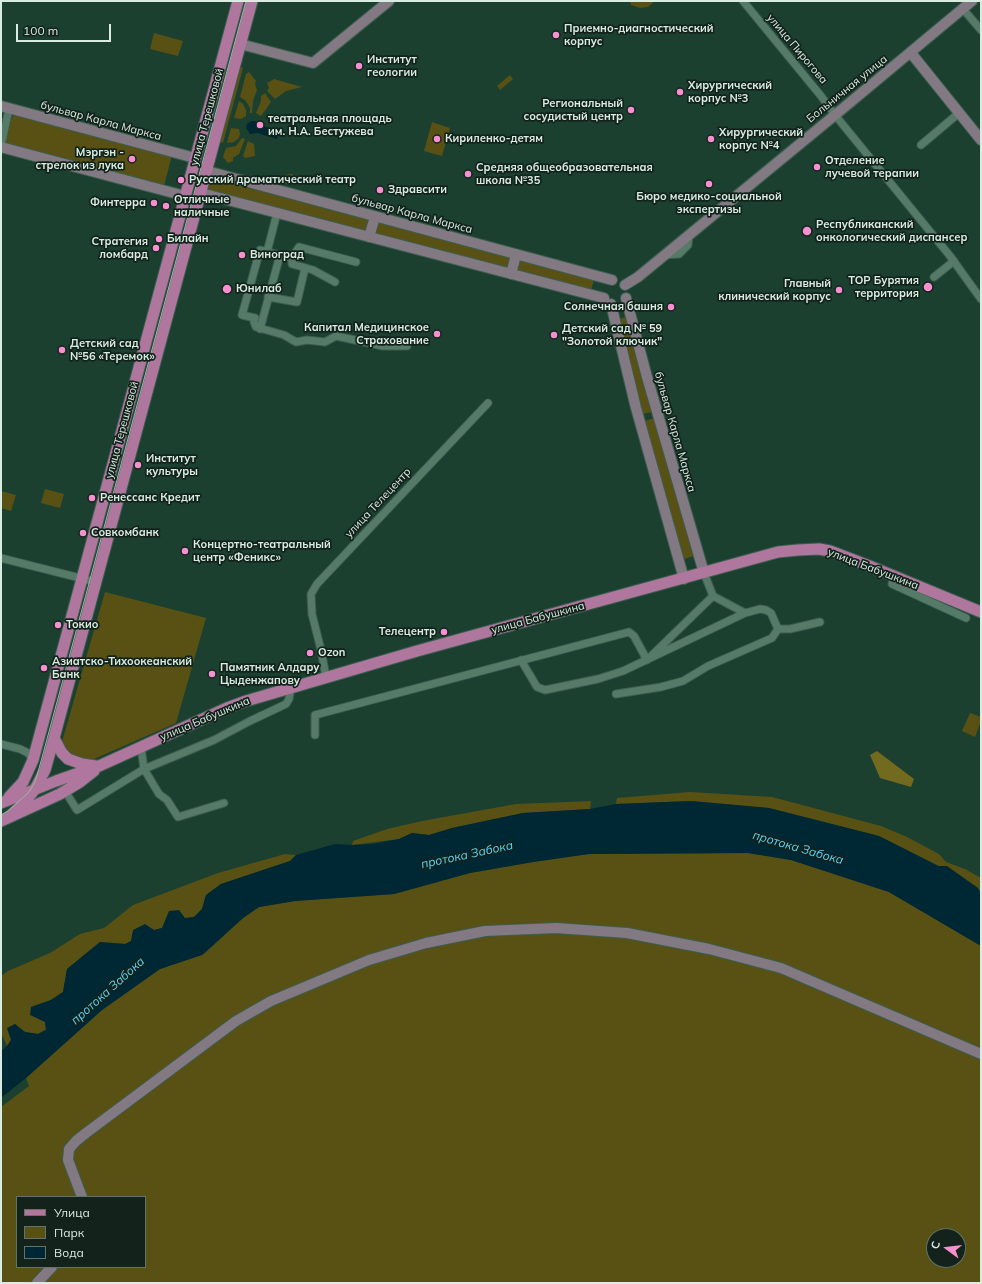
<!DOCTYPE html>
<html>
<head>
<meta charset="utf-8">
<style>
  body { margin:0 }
  #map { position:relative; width:982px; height:1284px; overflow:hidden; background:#1b402f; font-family:Mulish,sans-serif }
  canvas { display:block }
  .frame { position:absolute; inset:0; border:2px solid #d8ece1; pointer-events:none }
  .legend { position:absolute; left:16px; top:1196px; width:130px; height:72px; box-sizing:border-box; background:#13231b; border:1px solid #62736a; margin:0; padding:5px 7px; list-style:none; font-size:12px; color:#d8ece1 }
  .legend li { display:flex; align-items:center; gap:8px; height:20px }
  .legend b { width:20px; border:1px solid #62736a }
  .north { position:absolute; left:926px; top:1228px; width:40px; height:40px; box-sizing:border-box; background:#13231b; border:1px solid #62736a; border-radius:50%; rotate:285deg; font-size:11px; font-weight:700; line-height:16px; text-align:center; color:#d8ece1 }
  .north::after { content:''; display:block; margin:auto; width:14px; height:18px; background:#f690d0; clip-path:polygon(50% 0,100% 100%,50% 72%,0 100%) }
  .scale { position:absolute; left:16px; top:24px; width:95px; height:18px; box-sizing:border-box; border:2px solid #d8ece1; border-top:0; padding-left:5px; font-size:12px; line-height:14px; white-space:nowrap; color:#d8ece1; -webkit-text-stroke:3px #13231b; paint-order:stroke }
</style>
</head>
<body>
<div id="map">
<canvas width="982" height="1284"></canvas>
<div class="frame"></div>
<ul class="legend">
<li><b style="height:5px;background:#af779e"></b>Улица</li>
<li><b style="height:11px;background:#595114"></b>Парк</li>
<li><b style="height:11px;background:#002834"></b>Вода</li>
</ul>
<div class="north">С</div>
<div class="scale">100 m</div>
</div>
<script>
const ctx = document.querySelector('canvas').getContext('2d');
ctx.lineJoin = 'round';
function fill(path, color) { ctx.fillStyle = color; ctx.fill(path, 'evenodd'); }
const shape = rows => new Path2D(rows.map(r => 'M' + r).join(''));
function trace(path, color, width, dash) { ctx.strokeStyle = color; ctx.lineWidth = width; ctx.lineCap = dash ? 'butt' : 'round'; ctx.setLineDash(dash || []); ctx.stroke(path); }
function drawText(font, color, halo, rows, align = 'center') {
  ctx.font = font + ' Mulish,sans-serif'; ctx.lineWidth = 3.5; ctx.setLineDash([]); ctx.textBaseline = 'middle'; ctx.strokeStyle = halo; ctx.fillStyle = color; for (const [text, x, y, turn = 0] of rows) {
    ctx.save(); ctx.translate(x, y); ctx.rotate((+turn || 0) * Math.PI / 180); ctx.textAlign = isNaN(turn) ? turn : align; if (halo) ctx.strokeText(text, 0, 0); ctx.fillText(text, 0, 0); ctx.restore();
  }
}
const green = shape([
  [630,1,655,1,648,7,640,8,631,5],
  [154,33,183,41,178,56,150,49],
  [241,67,243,68,223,143,218,141,238,69],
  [249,72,256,81,255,84,257,90,253,101,252,113,250,113,250,108,246,101,240,97,246,74],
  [510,75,513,79,500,90,497,86],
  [274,79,302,87,286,91,275,99,267,91,269,88,267,83],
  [265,93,271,102,261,116,256,113,261,101,261,96],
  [239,101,243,104,246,110,246,116,241,119,234,118],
  [15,114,172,155,164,186,7,144,6,141,12,117],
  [432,122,450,128,442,156,424,151],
  [231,128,239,129,240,134,239,138,234,142,227,143],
  [242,138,245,139,239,154,233,158,233,161,228,163,223,157,226,148,236,146],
  [248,141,254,144,255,156,245,158,243,156],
  [290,174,293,174,289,185,283,183,282,181,283,176],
  [210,178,369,220,367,232,207,190],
  [378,222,511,257,509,269,375,235],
  [519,260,594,279,591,291,516,271],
  [628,316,652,412,643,414,642,414,617,320],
  [654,418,694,556,681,560,645,421],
  [45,489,64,494,60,508,41,503],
  [1,491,16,495,11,511,1,508],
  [105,592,206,618,176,723,94,759,84,760,76,759,63,747,63,738],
  [970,713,981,717,981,721,975,737,962,731],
  [690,792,772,797,881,826,907,837,939,854,946,862,965,869,981,878,981,894,978,888,939,866,879,836,769,808,691,801,616,804,617,798],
  [591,801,590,809,523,813,452,828,429,835,412,833,399,839,352,845,353,841,387,829,422,821,516,804],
  [748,853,791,860,889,892,981,946,981,1283,1,1283,1,1107,29,1086,26,1078,102,1010,160,969,204,954,243,918,259,907,295,901,394,894,470,873,533,862,589,854],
  [17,1197,145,1197,145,1267,17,1267],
  [934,1236,958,1236,958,1260,934,1260],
  [285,854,296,855,290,861,221,884,206,895,202,909,194,917,185,918,162,928,154,930,125,944,100,942,67,969,63,992,51,1000,31,1007,31,1015,45,1022,46,1029,38,1034,25,1032,14,1024,11,1040,7,1046,1,1033,1,976,8,971,50,953,80,934,104,928,133,905,218,873]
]);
const forest = shape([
  [877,751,914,779,911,787,880,778,870,755]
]);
const water = shape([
  [251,121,255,121,260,125,279,131,277,139,257,133,250,134,246,128,247,124],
  [691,801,769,808,879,836,938,866,947,866,978,888,981,894,981,946,889,892,791,860,748,853,589,854,533,862,470,873,394,894,295,901,259,907,243,918,202,955,160,969,102,1010,26,1078,1,1098,1,1051,7,1046,11,1040,7,1028,15,1024,25,1032,38,1034,46,1030,45,1022,30,1015,31,1007,51,1000,63,992,67,969,100,942,125,944,131,941,133,930,145,924,154,930,162,928,169,911,179,910,185,918,194,917,202,909,206,895,221,884,290,861,296,855,335,844,352,845,372,844,399,839,412,833,429,835,452,828,523,813,590,809,616,804]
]);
const street = shape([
  [743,1,821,96,835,115,950,256,981,299],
  [963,9,981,30],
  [921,145,959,113],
  [1,146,9,109],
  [267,252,277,213],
  [664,255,679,254,688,245,689,234],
  [292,258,260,250,242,315,255,318,254,322,256,327,284,335,296,342,307,340,325,342,336,336,383,346,407,346],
  [934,277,954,261],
  [335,282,313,270,292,264,292,258,299,247,356,262],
  [268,297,297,302,305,268],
  [260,329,280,255],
  [1,558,96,582],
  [894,576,892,584,966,618],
  [778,629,790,629,820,622],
  [521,660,537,687,545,690,598,679,623,671,745,613],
  [326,677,321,650,312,614,311,594,317,584,488,403],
  [616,694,661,687,683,681,708,666,772,638,778,629,771,613,766,610,760,609,745,613,713,596,704,573],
  [315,735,315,715,629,632,634,636,647,660,713,596],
  [1,744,20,749,28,753,33,760],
  [141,747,144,769,159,794,167,800,178,817,224,803],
  [65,791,77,810,144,769,214,740,250,721,286,704,289,699,291,688]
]);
const secondary = shape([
  [240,44,313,63,389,1],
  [911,53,981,140],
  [1,106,195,158],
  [1,147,185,196],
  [207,171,612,280],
  [201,193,604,298],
  [369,237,375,217],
  [511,274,516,255],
  [625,285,638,277,835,115,972,1],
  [626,298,647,377,704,573],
  [611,304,636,408,684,579],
  [82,1197,68,1160,69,1149,76,1141,86,1133,236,1021,271,1001,369,960,426,943,485,931,556,928,627,933,709,949,781,968,981,1054],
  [37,1283,52,1267]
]);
const primary = shape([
  [54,738,62,753,68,759,82,764,96,766],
  [9,797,23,782,33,760,238,1],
  [1,803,56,781,99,766,227,708,246,701,417,651,778,552,798,550,819,549,830,551,872,567,981,612],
  [9,817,24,803,35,789,45,770,54,738,252,1],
  [1,821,60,794,80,782,94,771]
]);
const tram = shape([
  [1,815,8,811,29,792,35,782,40,765,246,1]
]);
const markers = [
  [556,35,4,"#f690d0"],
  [359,66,4,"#f690d0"],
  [680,92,4,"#f690d0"],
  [631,110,4,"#f690d0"],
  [260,125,4,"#f690d0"],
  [437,139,4,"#f690d0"],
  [711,139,4,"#f690d0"],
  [132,159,4,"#f690d0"],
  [817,167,4,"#f690d0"],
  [468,174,4,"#f690d0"],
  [181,180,4,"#f690d0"],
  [709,184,4,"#f690d0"],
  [380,190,4,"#f690d0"],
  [154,203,4,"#f690d0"],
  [166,206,4,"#f690d0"],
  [807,231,5,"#f690d0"],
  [159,239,4,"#f690d0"],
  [156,248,4,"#f690d0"],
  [242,255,4,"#f690d0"],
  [928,287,5,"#f690d0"],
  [227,289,5,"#f690d0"],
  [839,290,4,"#f690d0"],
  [671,307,4,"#f690d0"],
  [437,334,4,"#f690d0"],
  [554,335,4,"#f690d0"],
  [62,350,4,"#f690d0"],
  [138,465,4,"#f690d0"],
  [92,498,4,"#f690d0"],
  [83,533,4,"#f690d0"],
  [185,551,4,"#f690d0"],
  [58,625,4,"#f690d0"],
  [444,632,4,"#f690d0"],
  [310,653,4,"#f690d0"],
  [44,668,4,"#f690d0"],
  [212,674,4,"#f690d0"]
];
const poiNames = [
  ["Приемно-диагностический",564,29],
  ["корпус",564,42],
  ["Институт",367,60],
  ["геологии",367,73],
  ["Хирургический",688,86],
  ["корпус №3",688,99],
  ["Региональный",623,104,"right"],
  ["сосудистый центр",623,117,"right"],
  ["театральная площадь",268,119],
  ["им. Н.А. Бестужева",268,132],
  ["Хирургический",719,133],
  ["корпус №4",719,146],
  ["Кириленко-детям",445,139],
  ["Мэргэн -",124,153,"right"],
  ["стрелок из лука",124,166,"right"],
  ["Отделение",825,161],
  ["лучевой терапии",825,174],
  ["Средняя общеобразовательная",476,168],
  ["школа №35",476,181],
  ["Русский драматический театр",189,180],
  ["Здравсити",388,190],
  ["Бюро медико-социальной",709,197,"center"],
  ["экспертизы",709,210,"center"],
  ["Отличные",174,200],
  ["наличные",174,213],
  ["Финтерра",146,203,"right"],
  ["Республиканский",816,225],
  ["онкологический диспансер",816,238],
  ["Билайн",167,239],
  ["Стратегия",148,242,"right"],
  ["ломбард",148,255,"right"],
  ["Виноград",250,255],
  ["ТОР Бурятия",919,281,"right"],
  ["территория",919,294,"right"],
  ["Главный",831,284,"right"],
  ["клинический корпус",831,297,"right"],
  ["Юнилаб",236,289],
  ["Солнечная башня",663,307,"right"],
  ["Капитал Медицинское",429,328,"right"],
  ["Страхование",429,341,"right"],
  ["Детский сад № 59",562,329],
  ["\"Золотой ключик\"",562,342],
  ["Детский сад",70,344],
  ["№56 «Теремок»",70,357],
  ["Институт",146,459],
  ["культуры",146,472],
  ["Ренессанс Кредит",100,498],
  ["Совкомбанк",91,533],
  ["Концертно-театральный",193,545],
  ["центр «Феникс»",193,558],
  ["Токио",66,625],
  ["Телецентр",436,632,"right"],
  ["Ozon",318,653],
  ["Азиатско-Тихоокеанский",52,662],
  ["Банк",52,675],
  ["Памятник Алдару",220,668],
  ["Цыденжапову",220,681]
];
const streetNames = [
  ["улица Пирогова",797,49,50],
  ["Больничная улица",847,89,-39],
  ["улица Терешковой",207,117,-75],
  ["бульвар Карла Маркса",101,121,15],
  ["бульвар Карла Маркса",412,214,15],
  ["улица Терешковой",122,430,-75],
  ["бульвар Карла Маркса",675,432,74],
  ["улица Телецентр",378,503,-47],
  ["улица Бабушкина",873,569,21],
  ["улица Бабушкина",538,618,-15],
  ["улица Бабушкина",205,719,-23]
];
const waterNames = [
  ["протока Забока",798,848,16],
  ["протока Забока",467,855,-12],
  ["протока Забока",108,991,-42]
];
fill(green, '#595114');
fill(forest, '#726a1e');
fill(water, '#002834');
trace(street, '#3c5d50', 9);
trace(secondary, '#3c5d50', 12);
trace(primary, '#3c5d50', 13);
trace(street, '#557b68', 7);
trace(secondary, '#827983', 10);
trace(primary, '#af779e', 11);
trace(tram, '#9bb5a8', 1);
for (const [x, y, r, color] of markers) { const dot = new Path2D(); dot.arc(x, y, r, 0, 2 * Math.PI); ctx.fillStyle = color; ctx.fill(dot); trace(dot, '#13231b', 1.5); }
drawText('bold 11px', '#d8ece1', '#13231b', poiNames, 'left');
drawText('11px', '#d8ece1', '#13231b', streetNames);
drawText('italic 12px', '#5cd3f9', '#13231b', waterNames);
</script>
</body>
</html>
